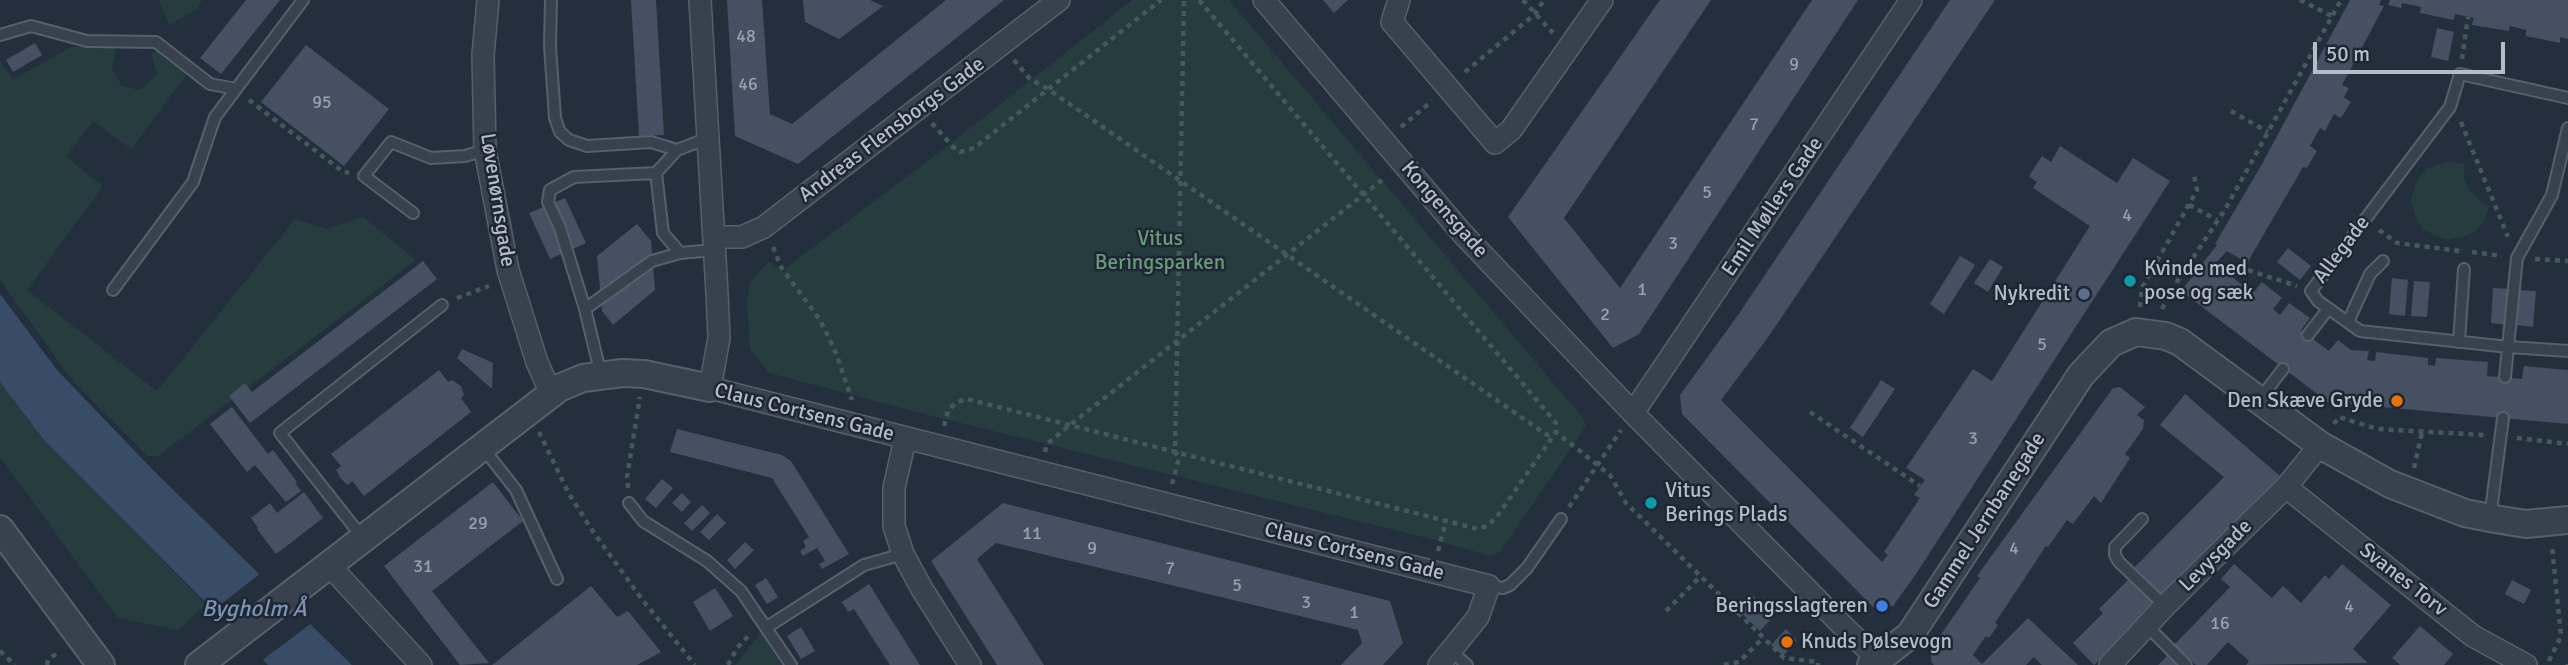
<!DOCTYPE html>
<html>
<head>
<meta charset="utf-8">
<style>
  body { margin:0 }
  #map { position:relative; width:2568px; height:665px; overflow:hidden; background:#242f3e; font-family:Signika,sans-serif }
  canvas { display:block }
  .scale { position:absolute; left:2313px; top:42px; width:192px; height:32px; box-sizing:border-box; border:4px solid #b4bcc9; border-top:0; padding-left:9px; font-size:21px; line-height:24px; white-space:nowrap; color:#b4bcc9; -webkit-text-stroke:5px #1d2633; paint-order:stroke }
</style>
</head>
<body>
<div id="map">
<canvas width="2568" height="665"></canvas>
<div class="scale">50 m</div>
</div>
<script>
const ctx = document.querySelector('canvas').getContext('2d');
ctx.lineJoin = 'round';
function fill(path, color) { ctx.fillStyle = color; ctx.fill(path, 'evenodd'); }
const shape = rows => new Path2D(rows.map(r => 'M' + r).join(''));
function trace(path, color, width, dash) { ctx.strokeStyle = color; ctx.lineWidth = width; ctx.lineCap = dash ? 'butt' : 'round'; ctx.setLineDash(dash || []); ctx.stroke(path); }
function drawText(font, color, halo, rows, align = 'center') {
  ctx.font = font + ' Signika,sans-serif'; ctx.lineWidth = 5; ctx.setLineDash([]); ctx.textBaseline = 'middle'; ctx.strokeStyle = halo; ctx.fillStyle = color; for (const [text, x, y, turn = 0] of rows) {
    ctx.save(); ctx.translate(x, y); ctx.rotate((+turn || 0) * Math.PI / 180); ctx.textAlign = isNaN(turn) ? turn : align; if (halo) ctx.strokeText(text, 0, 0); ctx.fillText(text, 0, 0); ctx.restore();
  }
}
const green = shape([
  [159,0,202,0,196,10,169,25],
  [1132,0,1229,0,1583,418,1586,426,1500,552,1490,556,1435,540,932,416,769,373,750,349,747,301,750,283,769,261,784,273,787,267,945,148],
  [71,47,116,47,112,69,122,86,140,90,157,74,151,53,158,52,186,75,131,149,93,121,66,157,103,186,27,290,157,391,295,219,326,229,363,217,416,260,158,456,147,456,72,380,0,280,0,61,13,80],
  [2450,161,2464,164,2464,178,2468,188,2480,202,2489,206,2484,221,2477,230,2467,236,2446,240,2424,230,2417,221,2411,200,2418,178,2428,168],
  [0,382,44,440,206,604,178,630,118,618,0,457],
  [761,633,782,665,735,665]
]);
const water = shape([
  [0,294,57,370,153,470,352,665,268,665,44,440,0,382]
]);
const pier = shape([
  [262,572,313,622,260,662,211,612]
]);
const building = shape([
  [246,0,280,0,221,74,200,58],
  [631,0,656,0,664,135,639,136],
  [727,0,762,0,770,114,792,124,946,0,1004,0,798,164,735,136],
  [803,0,870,0,883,6,839,39,805,22],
  [1323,0,1348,0,1334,13],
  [1660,0,1711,0,1564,218,1620,288,1812,0,1858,0,1639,334,1613,348,1508,217],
  [1950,0,1995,0,1769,336,1721,400,1882,562,1888,555,1884,552,1920,498,1914,495,1925,480,1906,468,1973,369,1992,381,2090,226,2033,188,2037,182,2029,176,2042,156,2051,162,2060,146,2117,183,2133,158,2170,181,1916,574,1893,606,1874,608,1682,414,1680,395,1738,315],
  [2350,0,2381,0,2379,5,2384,6,2342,85,2349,88,2344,97,2351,102,2341,118,2334,114,2325,131,2320,128,2310,146,2317,151,2307,168,2303,167,2247,263,2227,251,2215,264,2253,293,2262,282,2282,298,2273,309,2280,315,2289,303,2310,318,2301,330,2329,351,2338,340,2351,350,2369,351,2367,360,2375,361,2376,352,2428,358,2428,365,2435,366,2436,358,2488,362,2487,376,2522,379,2524,366,2568,370,2568,424,2328,402,2181,291,2217,245,2215,244,2262,164],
  [2390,0,2568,0,2568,39,2560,37,2560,43,2526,36,2526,30,2510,26,2509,31,2472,25,2474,18,2455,14,2454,20,2420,13,2421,7,2402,3,2401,8,2388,5],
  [2437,28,2454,32,2448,61,2431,57],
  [35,43,42,55,13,72,6,60],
  [306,45,389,109,344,166,261,102],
  [565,198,586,243,550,259,529,213],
  [637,224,651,241,655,290,613,325,602,311,597,256],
  [2288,248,2311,266,2300,280,2277,262],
  [1960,256,1975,265,1944,314,1930,304],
  [1990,259,2003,267,1988,292,1974,283],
  [423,261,437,279,250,423,229,396,245,383,252,392],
  [2392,278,2408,280,2405,316,2389,314],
  [2414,281,2430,282,2427,317,2411,316],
  [2493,288,2511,289,2508,325,2491,323],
  [2518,290,2536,291,2533,327,2516,325],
  [462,349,493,363,492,389,457,358],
  [439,370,448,382,452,380,461,386,464,395,461,398,471,412,364,496,352,481,348,485,341,479,336,470,341,466,331,454],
  [1881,380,1895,389,1863,437,1850,428],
  [2120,387,2145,407,2137,415,2144,420,2143,429,2125,454,2130,458,2101,503,2094,496,2073,524,2067,520,2048,547,2046,546,1995,623,1998,625,1989,638,1986,636,1973,655,1982,664,2028,618,2078,665,2042,665,2034,657,2026,665,1934,665,1931,661,1931,649,1980,578,1977,576,2113,388],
  [2185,394,2280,476,2211,549,2094,665,2073,643,2103,613,2099,609,2129,579,2126,576,2224,477,2160,425],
  [232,407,268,454,273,450,297,482,295,483,301,491,286,502,255,465,247,472,210,424],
  [677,429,782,455,791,461,849,554,822,569,819,564,825,561,817,548,803,556,800,551,806,547,803,541,809,537,772,478,670,452],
  [662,479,673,488,656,508,645,499],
  [493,482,523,521,432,591,489,663,460,665,384,566],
  [304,492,323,518,276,554,257,529,258,528,251,518,270,503,277,513],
  [682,493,691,502,682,512,672,503],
  [1003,503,1390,601,1403,643,1383,665,1341,665,1362,643,1358,630,996,543,977,559,1044,665,997,665,931,561],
  [702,505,710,513,692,531,684,523],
  [717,514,726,523,709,540,700,532],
  [745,542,754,550,735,569,727,560],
  [2234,564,2272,598,2283,586,2301,603,2325,575,2329,579,2342,564,2391,605,2353,649,2368,663,2246,665,2249,661,2228,642,2207,665,2196,665,2174,645,2230,587,2221,579],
  [766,578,778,597,767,604,755,585],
  [2512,580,2531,590,2524,604,2505,594],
  [869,584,920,665,890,665,854,609,848,612,842,602],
  [591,586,617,617,628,611,661,652,637,665,492,665],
  [715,588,733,616,710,631,693,602],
  [1751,594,1774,616,1760,631,1737,609],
  [2420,626,2453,654,2444,665,2400,665,2392,658],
  [801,627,815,651,801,659,787,636],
  [1786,629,1797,640,1783,656,1771,645],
  [2167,656,2177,665,2158,665]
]);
const path = shape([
  [1523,0,1553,33],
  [2300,0,2332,16],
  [2462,59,2468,17],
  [1014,60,1030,79,1048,89,1547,435,1556,432,1610,475,1626,503,1784,658,1818,662,1818,665],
  [1465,72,1535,14,1544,0],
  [249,100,342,171,349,173],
  [2231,111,2268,132],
  [2461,122,2508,237],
  [932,123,953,147,960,152,974,148,1161,0],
  [1401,127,1432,101],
  [2189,205,2217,220],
  [2379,230,2397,243,2460,251],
  [773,247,781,267,820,320,836,353,852,400],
  [2472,252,2502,256],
  [2535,259,2568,261],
  [2229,264,2297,286],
  [457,298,489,286],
  [2140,307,2142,288,2197,190,2194,175],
  [2162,309,2171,291,2226,208,2341,0],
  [1810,412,1920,486],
  [2334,424,2339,417,2377,429,2484,435],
  [944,426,948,411,956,402,967,399,1478,529,1487,526,1496,518,1556,432,1556,423,1199,0],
  [539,432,569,494,594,533,641,598,695,665],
  [2517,438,2568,444],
  [1045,452,1047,444,1070,425,1386,177],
  [2414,468,2422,432],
  [1172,484,1179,458,1175,451,1184,0],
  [628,488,627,477,640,397],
  [1569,507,1621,430],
  [1438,551,1446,520],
  [1666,611,1700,577],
  [0,651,15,665],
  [2549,661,2561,636,2552,547],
  [47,665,48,660,60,651],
  [728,665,737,648,750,634],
  [1724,665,1739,662,1763,638],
  [2568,665,2568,664]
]);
const service = shape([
  [551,0,550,46,555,118,560,132,569,140,587,146,651,142,677,150],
  [0,35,31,26,87,41,156,42,210,84,236,89],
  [2568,98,2460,74,2450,107,2311,291,2318,301,2360,331,2509,347,2568,351],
  [656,173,663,233,680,253],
  [413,213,364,176,391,142,431,158,465,156,485,150],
  [113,290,193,182,215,117,303,0],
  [585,309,560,228,548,202,550,190,574,177,656,173,677,150,708,138],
  [2348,322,2370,274,2383,261],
  [2308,335,2328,309],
  [2459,342,2464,269],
  [601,375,585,309,652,261,680,253,714,250],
  [2505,377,2517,258,2552,195,2568,128],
  [2259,400,2283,369],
  [483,448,516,490,557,579],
  [629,503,643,521,707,561,741,591,791,665],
  [2490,518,2503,418],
  [2142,519,2115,547,2115,555,2119,562,2165,606],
  [362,537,280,433,442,305],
  [1489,586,1503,588,1510,585,1527,568,1561,519],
  [2147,626,2186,665],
  [767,627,864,565,903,554],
  [1451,651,1467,665]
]);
const minor = shape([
  [488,0,483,55,485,150,508,270,537,362,551,394],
  [700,0,717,293,719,338,710,388,1489,586,1478,617,1439,665],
  [1264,0,1462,233,1633,413,1846,629,1879,660],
  [1399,0,1392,22,1495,143,1511,130,1602,0],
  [714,237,742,237,764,227,1059,0],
  [1633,413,1911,0],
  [905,439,894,488,894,526,903,554,922,589,970,665],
  [2286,487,2473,636,2526,665],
  [330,566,421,665],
  [2110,665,2165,606,2286,487,2320,445]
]);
const tertiary = shape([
  [0,529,101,665],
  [199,665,559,388,583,378,623,373,644,374,710,388],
  [1871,665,1910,635,2081,375,2111,343,2136,332,2166,336,2180,342,2320,445,2390,484,2465,513,2495,519,2526,524,2568,520]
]);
const markers = [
  [2130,281,7,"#0f9aa8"],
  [2084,294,7,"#5c6f8a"],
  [2397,401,7,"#e8710a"],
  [1651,503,7,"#0f9aa8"],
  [1882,606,7,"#3f7fe0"],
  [1787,642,7,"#e8710a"]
];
const numberNames = [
  ["48",746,37],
  ["9",1794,65],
  ["46",748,85],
  ["95",322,103],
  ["7",1754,125],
  ["5",1707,193],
  ["4",2127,216],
  ["3",1673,244],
  ["1",1642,290],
  ["2",1605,315],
  ["5",2042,345],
  ["3",1973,439],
  ["29",478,524],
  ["11",1032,534],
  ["9",1092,549],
  ["4",2014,549],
  ["31",423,567],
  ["7",1170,569],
  ["5",1237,586],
  ["3",1306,603],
  ["4",2349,607],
  ["1",1354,613],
  ["16",2220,624]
];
const streetNames = [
  ["Andreas Flensborgs Gade",892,130,-37],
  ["Løvenørnsgade",497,200,81],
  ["Emil Møllers Gade",1773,207,-56],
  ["Kongensgade",1444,210,49],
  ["Allegade",2342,250,-53],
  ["Claus Cortsens Gade",804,413,14],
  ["Gammel Jernbanegade",1985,521,-57],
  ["Claus Cortsens Gade",1354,552,14],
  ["Levysgade",2216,556,-45],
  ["Svanes Torv",2403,580,38]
];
const parkNames = [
  ["Vitus",1160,239],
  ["Beringsparken",1160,263]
];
const poiNames = [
  ["Kvinde med",2144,269],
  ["pose og sæk",2144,293],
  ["Nykredit",2070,294,"right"],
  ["Den Skæve Gryde",2383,401,"right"],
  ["Vitus",1665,491],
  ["Berings Plads",1665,515],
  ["Beringsslagteren",1868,606,"right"],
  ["Knuds Pølsevogn",1801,642]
];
const waterNames = [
  ["Bygholm Å",254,610]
];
fill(green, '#263c3f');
fill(water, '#394c67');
fill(pier, '#242f3e');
fill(building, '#455162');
trace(service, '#565f6c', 14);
trace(minor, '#565f6c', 24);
trace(tertiary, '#565f6c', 30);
trace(path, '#44595c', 4.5, [5, 5]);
trace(service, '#38414e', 10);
trace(minor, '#38414e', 21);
trace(tertiary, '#38414e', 26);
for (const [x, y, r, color] of markers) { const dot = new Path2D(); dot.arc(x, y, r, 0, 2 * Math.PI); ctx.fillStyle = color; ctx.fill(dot); trace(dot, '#1d2633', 2.5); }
drawText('18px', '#98a1af', null, numberNames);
drawText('21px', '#b4bcc9', '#1d2633', streetNames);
drawText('21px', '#6b9a76', '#1d2633', parkNames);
drawText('21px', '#b4bcc9', '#1d2633', poiNames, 'left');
drawText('italic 23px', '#7c92b1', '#1d2633', waterNames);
</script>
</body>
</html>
